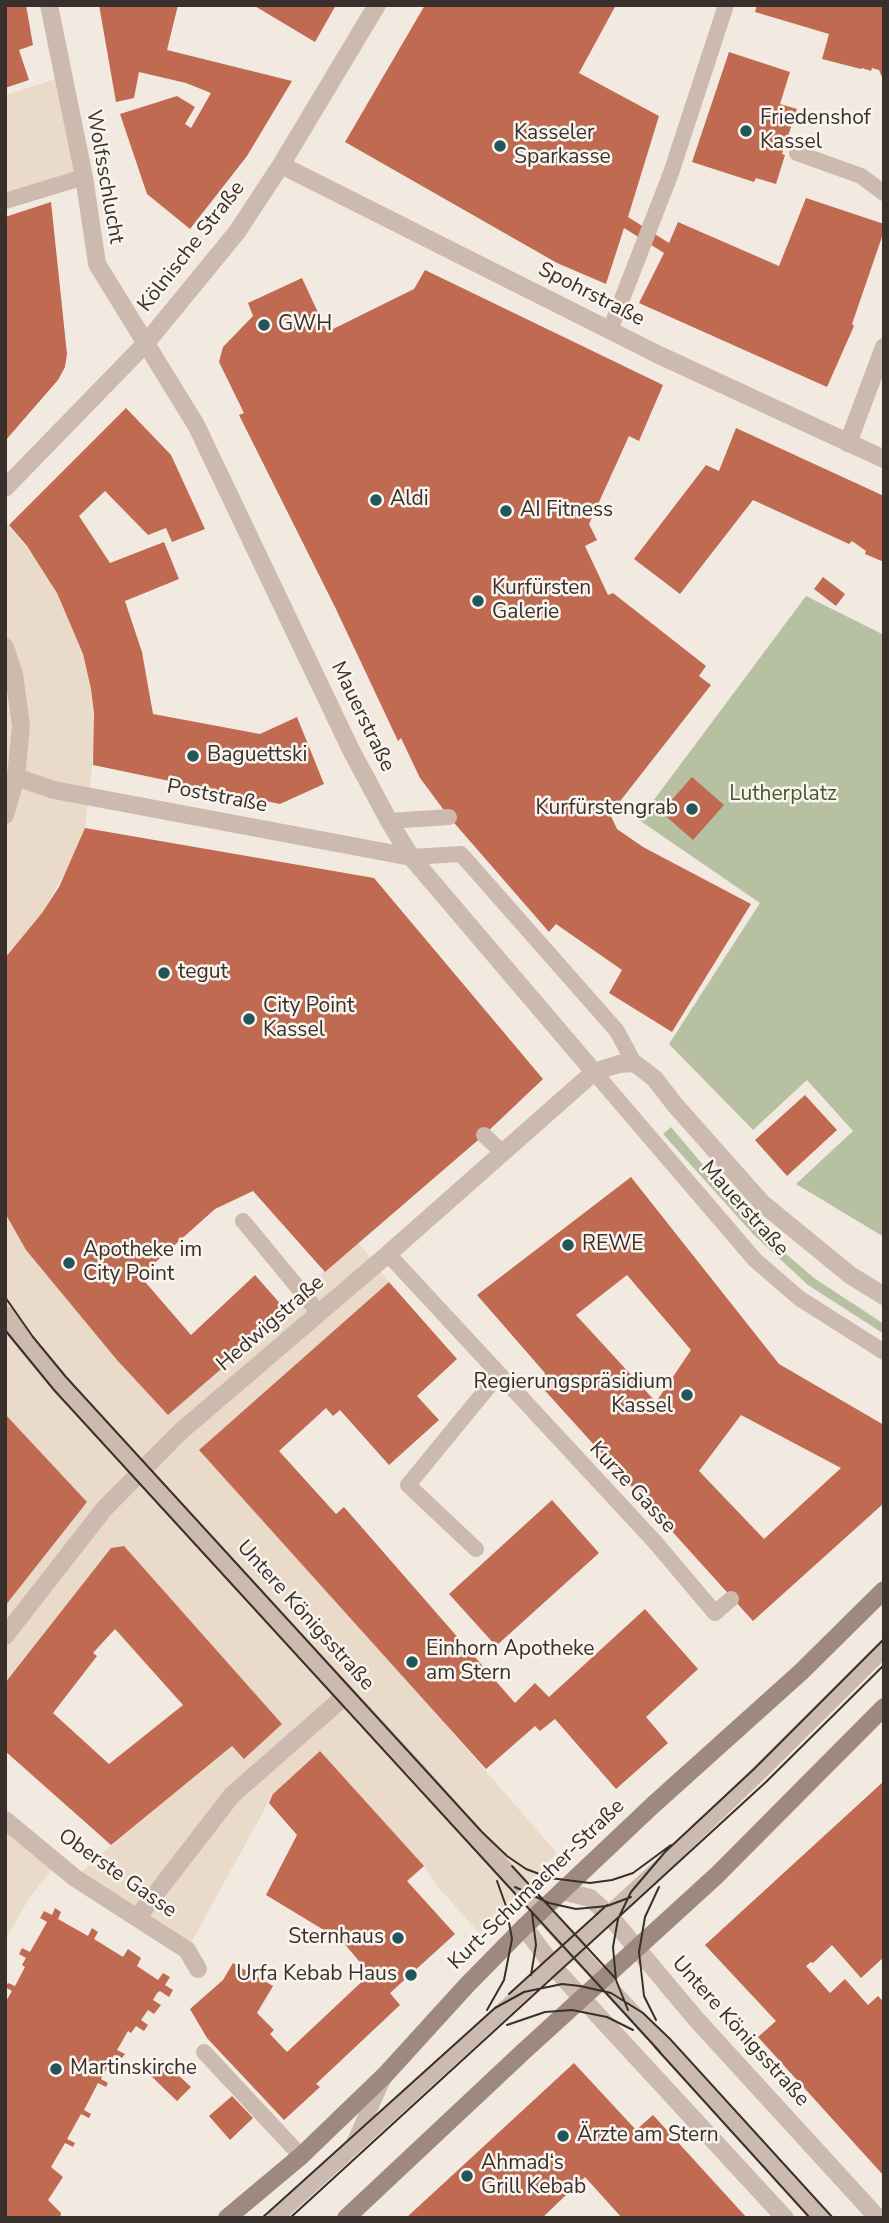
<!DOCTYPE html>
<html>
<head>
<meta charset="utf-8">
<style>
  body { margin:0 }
  #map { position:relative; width:889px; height:2223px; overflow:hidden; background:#f2eae1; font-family:"Nunito Sans",sans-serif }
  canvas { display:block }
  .frame { position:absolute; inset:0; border:7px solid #392f2b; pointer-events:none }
</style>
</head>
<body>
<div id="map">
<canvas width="889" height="2223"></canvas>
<div class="frame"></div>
</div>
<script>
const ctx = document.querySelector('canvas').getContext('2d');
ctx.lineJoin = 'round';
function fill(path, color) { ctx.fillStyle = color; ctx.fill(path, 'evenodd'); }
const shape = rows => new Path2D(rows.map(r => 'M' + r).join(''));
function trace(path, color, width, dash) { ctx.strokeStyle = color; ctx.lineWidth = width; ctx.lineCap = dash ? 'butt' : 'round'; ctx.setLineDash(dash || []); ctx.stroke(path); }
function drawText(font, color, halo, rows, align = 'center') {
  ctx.font = font + ' "Nunito Sans",sans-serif'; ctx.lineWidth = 5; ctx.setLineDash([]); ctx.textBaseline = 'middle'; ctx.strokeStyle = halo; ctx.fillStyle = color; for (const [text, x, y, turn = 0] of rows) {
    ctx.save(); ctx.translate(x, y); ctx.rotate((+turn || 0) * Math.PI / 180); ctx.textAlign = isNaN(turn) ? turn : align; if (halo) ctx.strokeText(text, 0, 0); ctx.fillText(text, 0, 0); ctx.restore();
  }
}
const green = shape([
  [806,596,884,635,884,1237,796,1184,853,1131,807,1080,753,1130,669,1044,760,903,639,820],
  [671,1127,709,1172,786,1254,814,1278,884,1324,884,1334,808,1285,754,1235,663,1134]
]);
const plaza = shape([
  [63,77,84,177,5,201,5,95],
  [5,521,43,568,57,593,69,621,83,654,91,689,95,739,85,828,73,858,42,913,5,958],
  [5,1213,26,1250,118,1360,168,1415,220,1370,301,1292,358,1242,389,1282,199,1450,392,1663,557,1853,480,1934,437,1886,424,1866,320,1751,273,1794,187,1950,75,1878,111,1845,232,1746,244,1759,282,1724,124,1546,111,1548,5,1683,5,1606,87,1502,5,1414],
  [5,1820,57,1863,28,1900,5,1941]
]);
const building = shape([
  [5,5,26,5,33,45,19,50,29,80,5,88],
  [99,5,178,5,167,50,292,81,247,156,190,229,147,194,120,114,177,96,195,107,185,124,191,128,211,93,186,83,139,72,134,98,116,102],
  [253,5,336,5,315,42],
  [425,5,616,5,579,73,659,116,628,217,669,243,678,222,779,266,806,198,884,224,884,231,852,324,854,326,827,387,639,303,664,253,624,228,606,284,557,263,345,142],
  [757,5,884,5,884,82,879,70,872,68,871,71,862,68,861,69,822,59,829,34,755,12],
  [729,52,790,72,780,104,797,109,782,154,785,155,776,184,756,178,754,182,692,162],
  [51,202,67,354,65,367,58,380,5,441,5,217],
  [425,270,663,385,639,441,629,436,589,524,597,540,585,546,608,595,613,593,706,666,699,676,711,685,610,814,617,829,643,847,751,904,672,1032,609,993,622,970,556,924,549,932,449,817,420,778,401,738,398,741,335,607,239,415,244,413,219,362,223,347,253,316,248,303,302,278,327,332,414,289],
  [126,408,171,455,205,529,172,542,166,528,148,535,105,491,79,516,110,563,164,542,179,579,125,601,142,652,153,714,260,734,297,717,324,784,280,804,93,765,94,714,91,689,83,654,57,593,27,546,9,525],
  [736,428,884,496,884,562,865,554,866,551,852,541,849,544,753,500,680,594,634,559,706,465,719,471],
  [823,577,845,594,836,606,814,589],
  [692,777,724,805,693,840,661,812],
  [85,828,374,878,543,1079,484,1135,325,1272,253,1191,215,1209,140,1276,191,1335,255,1275,284,1308,220,1370,168,1415,117,1360,26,1250,5,1213,5,958,42,913,59,887],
  [805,1095,837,1130,787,1176,755,1140],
  [631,1177,779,1364,884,1425,884,1503,753,1621,539,1384,545,1373,477,1295],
  [627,1275,691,1350,656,1402,576,1315],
  [741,1415,841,1468,764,1539,699,1471],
  [389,1282,457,1359,417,1396,439,1420,389,1465,340,1410,333,1416,326,1408,279,1451,336,1514,344,1507,515,1703,535,1683,549,1697,645,1609,698,1669,646,1717,668,1743,616,1789,555,1719,540,1731,535,1726,486,1769,199,1450],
  [5,1414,87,1502,5,1606,6,1510],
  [552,1500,599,1553,496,1646,449,1594],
  [124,1546,282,1724,244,1759,232,1746,111,1845,5,1751,5,1683,111,1548],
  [115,1629,183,1705,109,1764,53,1713,97,1656,93,1653],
  [320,1751,424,1866,407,1881,455,1934,390,1993,400,2005,316,2084,320,2087,284,2120,207,2038,190,2009,223,1980,233,1963,273,1986,257,2013,274,2030,270,2034,287,2052,370,1974,342,1941,266,1895,297,1835,269,1803,273,1794],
  [884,1781,884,1957,861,1978,832,1945,813,1963,811,1962,806,1966,830,1993,845,1979,868,2005,878,1996,884,2002,884,2176,758,2037,776,2021,705,1945],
  [55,1908,61,1912,58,1919,88,1936,92,1928,98,1932,94,1939,123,1957,128,1949,141,1958,137,1966,158,1980,163,1973,170,1977,165,1985,173,1990,169,1997,160,1991,157,1993,153,2000,161,2005,154,2014,148,2010,141,2020,148,2025,144,2031,136,2026,131,2033,128,2031,117,2050,125,2054,122,2058,114,2055,101,2079,108,2083,106,2087,98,2083,84,2110,91,2114,89,2118,81,2114,67,2139,75,2143,73,2147,65,2143,51,2167,63,2177,48,2200,61,2213,60,2218,5,2218,5,2003,12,1991,5,1987,8,1983,15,1986,25,1967,22,1965,26,1958,19,1954,22,1948,30,1952,47,1922,40,1918,44,1911,52,1915],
  [162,2060,191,2087,177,2101,149,2074],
  [574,2063,636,2130,653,2115,747,2218,622,2218,585,2177,542,2218,406,2218],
  [232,2096,253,2118,230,2140,209,2116]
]);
const service = shape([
  [797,153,861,176,884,193],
  [5,201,84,177],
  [610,330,671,173,726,5],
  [389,821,449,817],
  [411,857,461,854,617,1031,634,1063],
  [594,1072,755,1260,799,1298,884,1352],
  [484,1135,503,1153],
  [243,1221,319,1313],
  [388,1254,655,1542,715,1613,731,1599],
  [476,1549,408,1485,499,1374],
  [573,1947,821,2218],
  [204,2052,301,2156],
  [354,2143,384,2077],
  [275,2218,670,1858,758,1774,884,1649]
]);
const pedestrian = shape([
  [5,488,146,343],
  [5,647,14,674,21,726,16,777,5,815],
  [16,777,54,790,411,857],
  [5,1315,26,1344,60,1384,416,1770,573,1947],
  [5,1636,104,1509,180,1432,388,1254,594,1072],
  [5,1820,75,1878,187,1950,198,1969],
  [137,1918,232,1795,346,1695]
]);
const minor = shape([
  [49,5,84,177,97,264,196,425,351,750,389,821,411,857,594,1072,619,1064,634,1063,645,1071,655,1079,675,1105,762,1203,850,1275,884,1296],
  [281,165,659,355,884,459],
  [146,343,237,232,281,165,377,5],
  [848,443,884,347]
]);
const tertiary = shape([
  [562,1891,590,1898,608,1914,696,2019,878,2218],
  [524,1927,558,1972,785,2218]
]);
const secondary = shape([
  [227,2218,301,2156,385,2075,467,1985,524,1927,653,1805,801,1672,884,1590],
  [346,2218,523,2052,717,1875,884,1707]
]);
const tram = shape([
  [5,1297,33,1337,66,1377,482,1832,507,1856,526,1869,550,1878,590,1883,612,1880,633,1873,671,1845],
  [5,1330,54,1390,660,2052],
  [512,1866,616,1979],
  [515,1887,549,1903,576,1909,607,1906,631,1897],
  [531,1975,536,1945,532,1913],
  [509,1994,607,1905],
  [487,2010,504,1980,512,1939,506,1906,497,1881],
  [628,2010,616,1980,613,1947,618,1919,631,1892,665,1852,754,1769,884,1639],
  [656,2020,644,1996,639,1952,645,1917,659,1887],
  [507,2025,545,2012,572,2010,607,2017,633,2030],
  [655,2047,810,2218],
  [262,2218,495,2008,524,1992,562,1984,580,1986,611,1993,643,2013,670,2039,833,2218],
  [290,2218,766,1782,884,1665]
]);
const markers = [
  [746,131,7,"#225759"],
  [500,146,7,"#225759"],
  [264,325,7,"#225759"],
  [376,500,7,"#225759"],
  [506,511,7,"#225759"],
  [478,601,7,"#225759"],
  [193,756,7,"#225759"],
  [692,809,7,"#225759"],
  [164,973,7,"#225759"],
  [249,1019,7,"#225759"],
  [568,1245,7,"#225759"],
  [69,1263,7,"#225759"],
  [687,1395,7,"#225759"],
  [412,1662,7,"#225759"],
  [398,1938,7,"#225759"],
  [411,1975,7,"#225759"],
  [56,2069,7,"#225759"],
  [563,2136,7,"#225759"],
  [467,2176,7,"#225759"]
];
const poiNames = [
  ["Friedenshof",760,119],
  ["Kassel",760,143],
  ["Kasseler",514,134],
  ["Sparkasse",514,158],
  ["GWH",278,325],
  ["Aldi",390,500],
  ["AI Fitness",520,511],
  ["Kurfürsten",492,589],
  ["Galerie",492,613],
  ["Baguettski",207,756],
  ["Kurfürstengrab",678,809,"right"],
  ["tegut",178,973],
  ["City Point",263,1007],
  ["Kassel",263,1031],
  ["REWE",582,1245],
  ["Apotheke im",83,1251],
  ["City Point",83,1275],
  ["Regierungspräsidium",673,1383,"right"],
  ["Kassel",673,1407,"right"],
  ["Einhorn Apotheke",426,1650],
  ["am Stern",426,1674],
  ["Sternhaus",384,1938,"right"],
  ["Urfa Kebab Haus",397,1975,"right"],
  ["Martinskirche",70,2069],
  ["Ärzte am Stern",577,2136],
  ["Ahmad‘s",481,2164],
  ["Grill Kebab",481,2188]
];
const streetNames = [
  ["Wolfsschlucht",104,177,80],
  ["Kölnische Straße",192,247,-52],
  ["Spohrstraße",591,295,27],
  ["Mauerstraße",362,717,64],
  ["Poststraße",217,797,11],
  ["Mauerstraße",744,1209,48],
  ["Hedwigstraße",271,1324,-41],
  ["Kurze Gasse",632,1488,47],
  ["Untere Königsstraße",305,1616,48],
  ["Oberste Gasse",117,1874,35],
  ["Kurt-Schumacher-Straße",537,1885,-44],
  ["Untere Königsstraße",740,2032,48]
];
const parkNames = [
  ["Lutherplatz",783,795]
];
fill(green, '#b7c1a1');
fill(plaza, '#eadac9');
fill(building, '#c06a51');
trace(service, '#cbbaad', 16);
trace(pedestrian, '#cbbaad', 18);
trace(minor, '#cbbaad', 18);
trace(tertiary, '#cbbaad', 18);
trace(secondary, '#9e897e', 18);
trace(tram, '#392f2b', 2);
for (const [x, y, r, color] of markers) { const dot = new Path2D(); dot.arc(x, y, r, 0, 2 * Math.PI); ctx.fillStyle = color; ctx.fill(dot); trace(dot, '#faf4ee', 2.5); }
drawText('21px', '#392f2b', '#faf4ee', poiNames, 'left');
drawText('21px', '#392f2b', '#faf4ee', streetNames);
drawText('21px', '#495730', '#faf4ee', parkNames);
</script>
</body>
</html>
